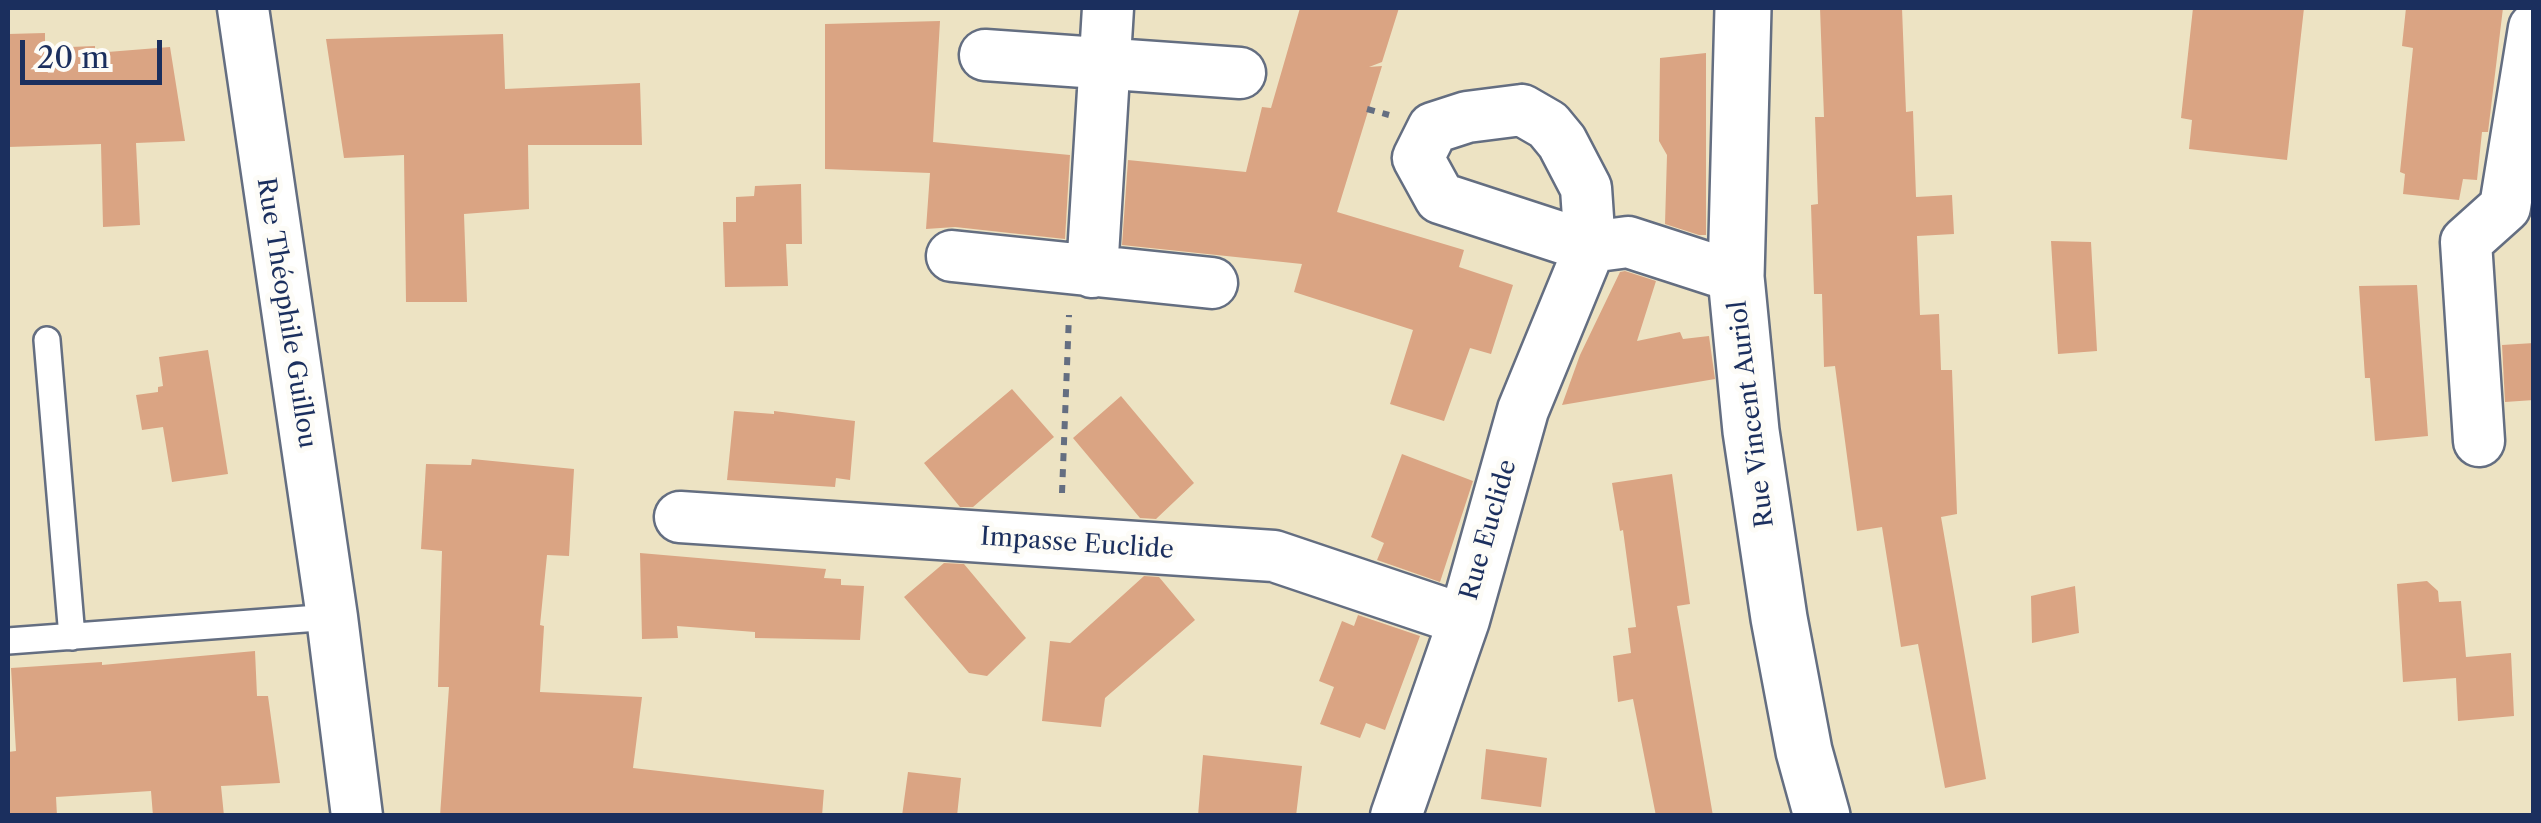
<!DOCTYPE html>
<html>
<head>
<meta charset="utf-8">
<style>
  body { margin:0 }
  #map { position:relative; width:2541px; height:823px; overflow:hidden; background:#ede3c3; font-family:"Libre Caslon Text",serif }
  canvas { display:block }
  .frame { position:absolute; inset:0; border:10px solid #1b2f5e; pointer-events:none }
  .scale { position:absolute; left:20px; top:40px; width:142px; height:45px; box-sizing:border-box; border:5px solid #1b2f5e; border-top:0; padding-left:12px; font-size:30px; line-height:35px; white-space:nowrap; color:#1b2f5e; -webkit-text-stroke:8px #fdfcf7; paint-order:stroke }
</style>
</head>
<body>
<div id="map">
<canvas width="2541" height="823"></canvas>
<div class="frame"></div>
<div class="scale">20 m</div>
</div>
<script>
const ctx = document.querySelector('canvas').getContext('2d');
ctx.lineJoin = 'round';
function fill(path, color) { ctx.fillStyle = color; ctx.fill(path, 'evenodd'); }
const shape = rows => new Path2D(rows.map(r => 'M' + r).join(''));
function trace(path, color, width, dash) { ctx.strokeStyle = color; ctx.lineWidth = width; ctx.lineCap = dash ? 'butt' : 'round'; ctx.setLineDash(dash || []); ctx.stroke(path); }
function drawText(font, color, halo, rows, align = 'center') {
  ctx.font = font + ' "Libre Caslon Text",serif'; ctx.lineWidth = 10; ctx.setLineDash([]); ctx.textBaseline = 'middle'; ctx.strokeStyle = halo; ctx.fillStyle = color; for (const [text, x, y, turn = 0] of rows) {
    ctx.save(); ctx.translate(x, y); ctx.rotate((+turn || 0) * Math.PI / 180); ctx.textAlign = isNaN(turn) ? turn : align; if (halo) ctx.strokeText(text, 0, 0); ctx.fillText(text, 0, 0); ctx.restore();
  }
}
const building = shape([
  [1300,8,1399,8,1382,62,1369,67,1382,66,1337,212,1464,250,1459,267,1513,285,1491,354,1470,348,1444,421,1390,404,1413,330,1294,292,1302,264,1122,245,1128,160,1246,172,1262,107,1271,108],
  [1820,8,1902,8,1906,112,1913,111,1916,197,1952,195,1954,234,1917,236,1920,315,1939,314,1941,370,1952,370,1957,514,1941,517,1986,779,1945,788,1918,644,1901,647,1882,527,1857,531,1835,366,1824,367,1822,294,1814,294,1811,205,1818,204,1815,117,1824,117],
  [2193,8,2304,8,2287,160,2189,149,2192,120,2181,118],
  [2406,8,2503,8,2488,132,2482,132,2477,180,2463,179,2459,200,2403,194,2405,174,2400,172,2413,48,2402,46],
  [940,21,933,142,1070,155,1065,239,955,227,926,229,930,173,825,169,825,24],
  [45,33,45,48,95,46,95,53,170,47,185,141,136,143,140,225,103,227,101,144,8,147,8,34],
  [503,34,505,89,640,83,642,145,528,145,529,209,464,214,467,302,406,302,404,155,344,158,326,39],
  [1706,53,1706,235,1699,235,1665,224,1667,155,1659,141,1660,58],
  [801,184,802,244,786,244,788,286,725,287,723,222,736,222,736,197,754,196,755,186],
  [2051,241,2091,242,2097,351,2058,354],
  [1625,271,1656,281,1637,341,1680,332,1683,339,1709,336,1715,379,1562,405,1580,355,1620,272],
  [2417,285,2428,436,2375,441,2370,378,2365,378,2359,286],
  [2534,343,2534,400,2505,402,2502,345],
  [208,350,228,474,172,482,163,427,142,430,136,395,158,392,158,387,163,386,159,357],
  [1012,389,1054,437,973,507,960,507,924,463],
  [1121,396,1194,483,1156,519,1140,518,1073,438],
  [734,411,774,414,774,411,855,421,850,480,836,478,835,487,727,480],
  [1402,454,1473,481,1440,582,1377,560,1384,543,1371,537],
  [472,459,574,469,569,556,547,555,540,625,544,626,540,692,642,697,633,768,824,790,822,816,440,816,449,687,438,687,442,551,421,549,426,464,471,465],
  [1672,474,1690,604,1677,606,1713,816,1656,816,1633,699,1618,702,1613,656,1631,653,1628,628,1636,627,1623,530,1620,531,1612,483],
  [640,553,826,569,824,578,841,579,841,585,864,586,860,640,755,638,755,632,677,626,678,638,642,639],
  [944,563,964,564,1026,638,987,676,969,673,904,597],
  [1144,576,1159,577,1195,620,1105,698,1101,727,1042,721,1050,641,1070,643],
  [2427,581,2438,591,2439,602,2461,601,2466,657,2511,653,2514,716,2458,721,2456,678,2403,682,2397,584],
  [2075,586,2079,633,2032,643,2031,596],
  [1358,615,1420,636,1385,730,1366,723,1360,738,1320,724,1334,687,1319,681,1342,621,1354,626],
  [255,651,257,696,268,696,280,783,221,786,224,816,153,816,151,791,56,797,57,816,8,816,8,752,16,751,11,668,102,662,102,665],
  [1486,749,1547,758,1541,807,1481,799],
  [1203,755,1302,766,1296,816,1198,816],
  [908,772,961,778,957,816,902,816]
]);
const path = shape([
  [1367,109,1389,115],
  [1062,493,1069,315]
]);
const service = shape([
  [47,340,72,637],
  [8,641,332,617]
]);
const minor = shape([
  [243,8,332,617,357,816],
  [985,55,1240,73],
  [1522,110,1548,125,1562,142,1586,188,1590,247,1440,198,1418,158,1433,128,1467,117,1522,110],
  [952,256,1212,283],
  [1092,272,1108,8],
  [2479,441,2466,242,2505,207,2534,28],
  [680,517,1274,556,1464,620],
  [1396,816,1464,620,1523,410,1590,247,1628,242,1736,277]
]);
const tertiary = shape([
  [1743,8,1736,277,1751,431,1779,618,1804,751,1822,816]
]);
const streetNames = [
  ["Rue Théophile Guillou",286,313,81],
  ["Rue Vincent Auriol",1752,414,-97],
  ["Rue Euclide",1489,530,-74],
  ["Impasse Euclide",1077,544,4]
];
fill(building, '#daa483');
trace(service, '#646e81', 30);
trace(minor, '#646e81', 55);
trace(tertiary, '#646e81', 60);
trace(path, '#646e81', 6, [8, 8]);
trace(service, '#fff', 25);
trace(minor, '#fff', 50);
trace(tertiary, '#fff', 55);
drawText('25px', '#1b2f5e', '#fdfcf7', streetNames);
</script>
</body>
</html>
